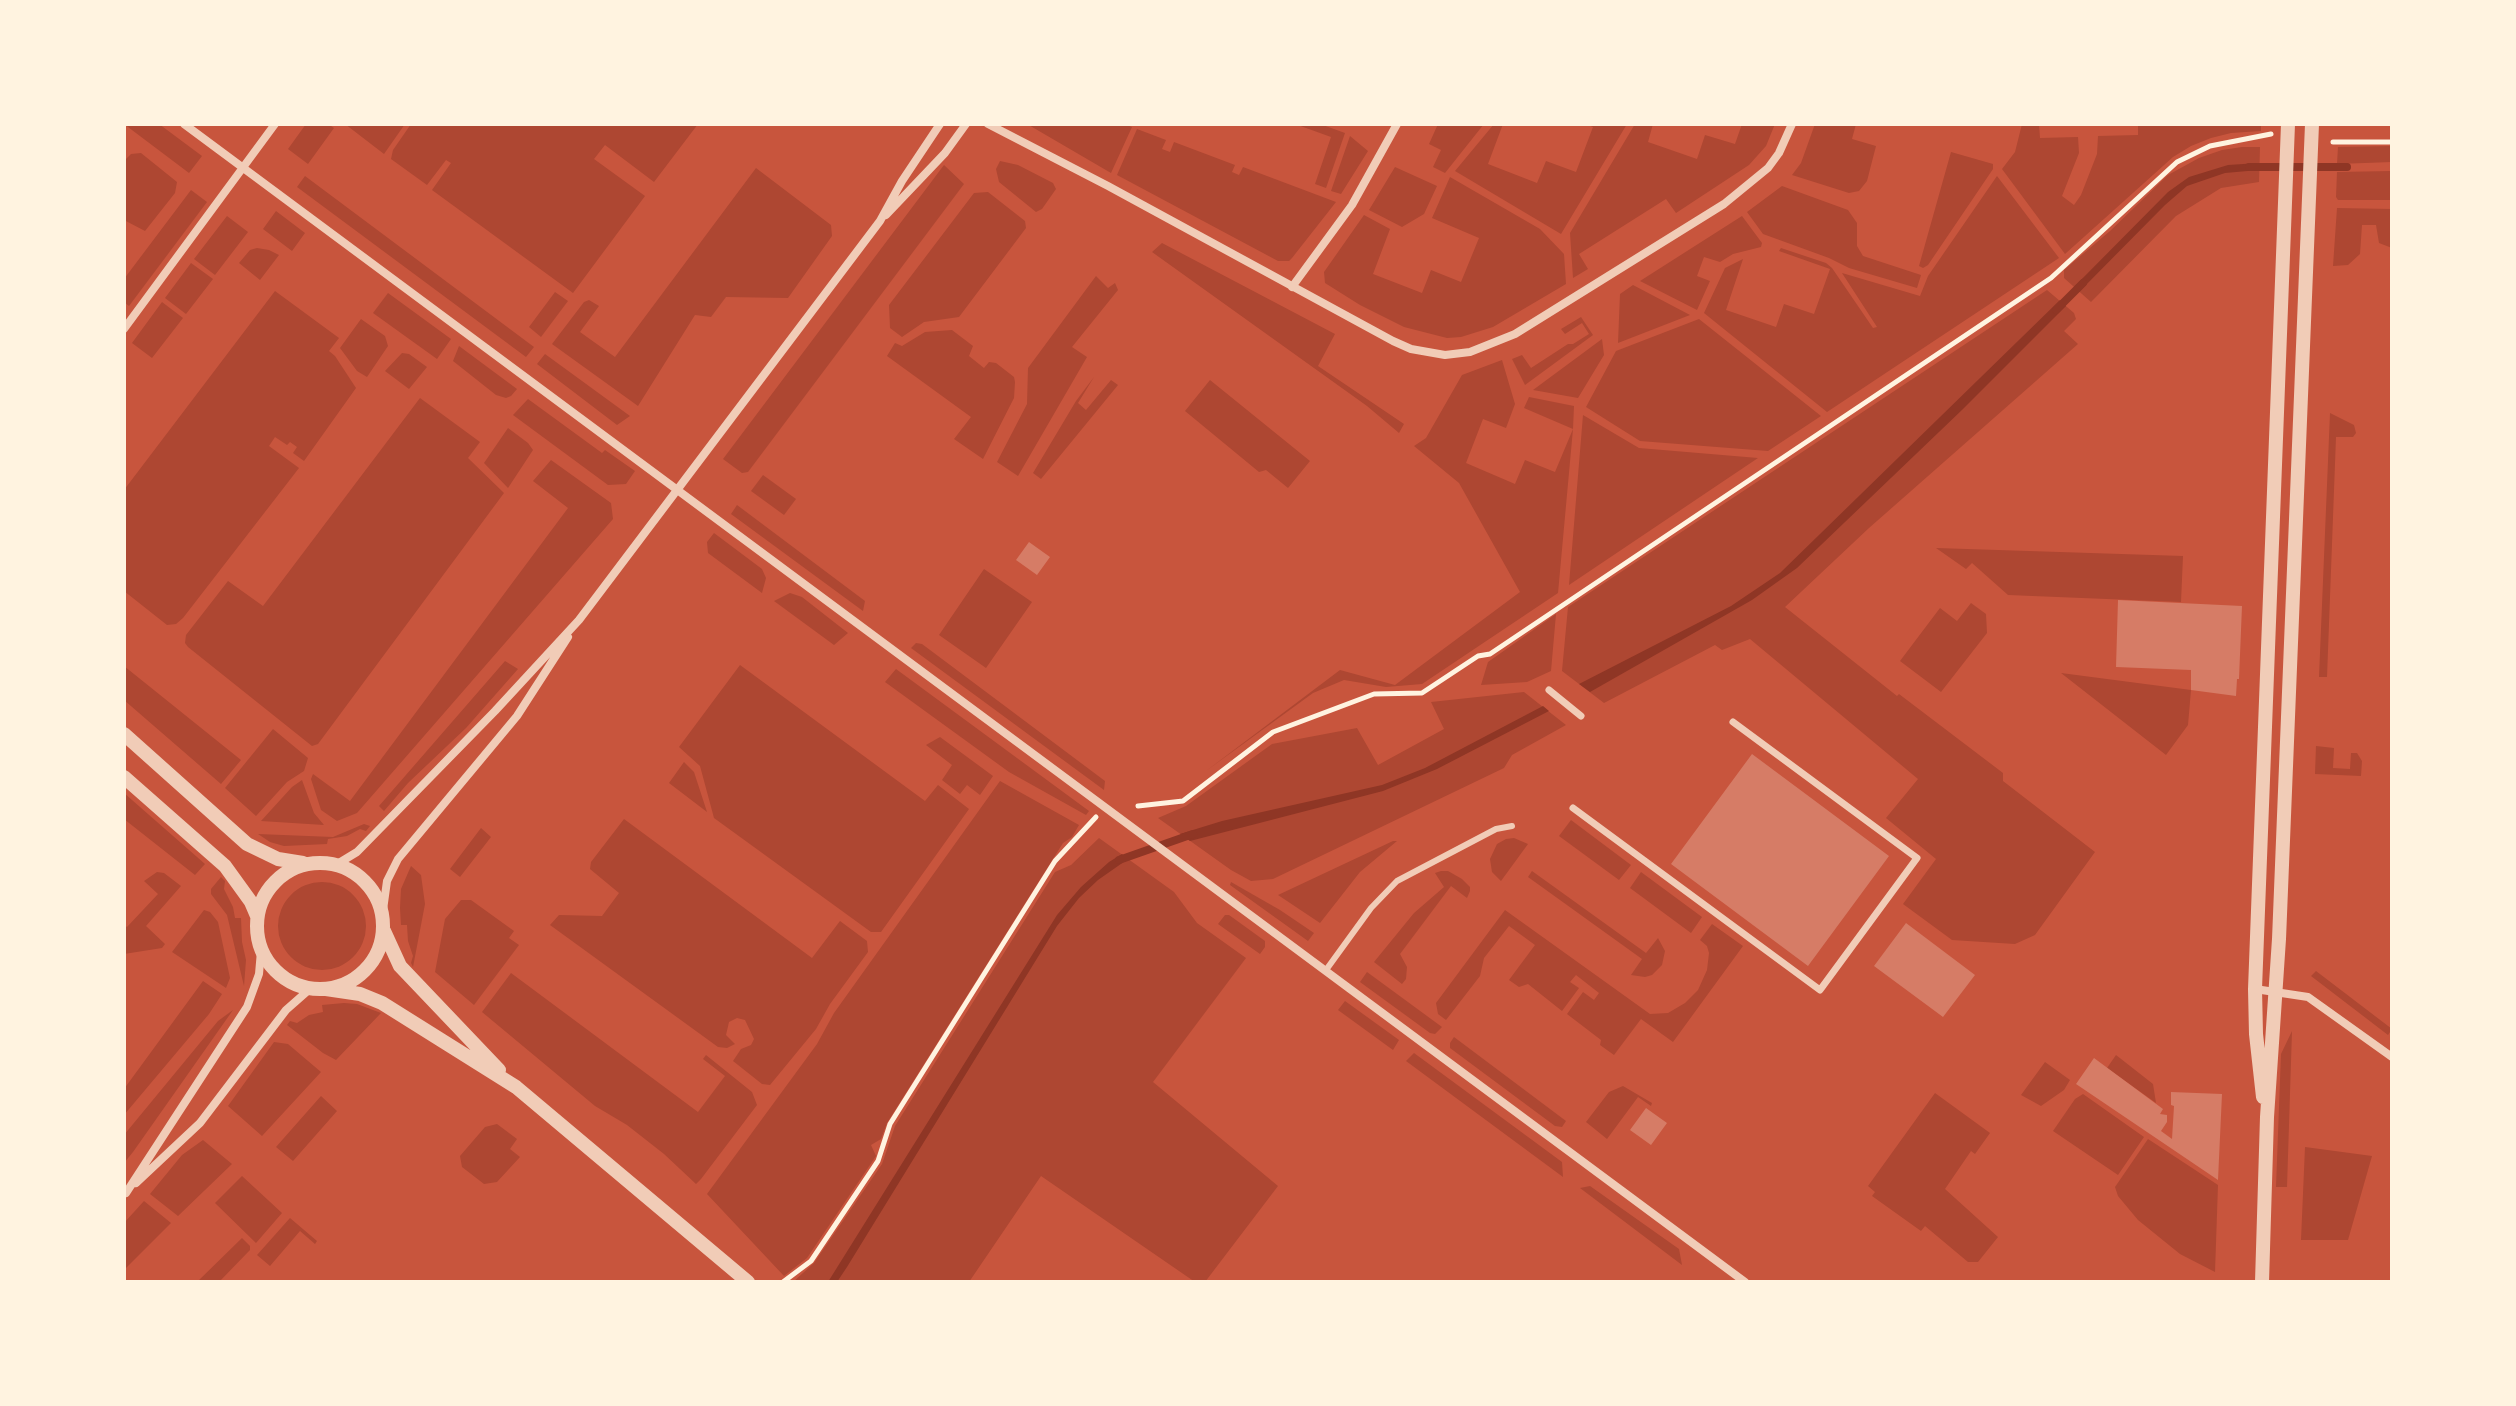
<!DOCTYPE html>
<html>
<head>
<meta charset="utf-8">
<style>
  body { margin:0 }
  #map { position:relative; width:2516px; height:1406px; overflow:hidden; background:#c8553d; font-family:Montserrat,sans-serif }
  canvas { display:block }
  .frame { position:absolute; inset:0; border:126px solid #fff3e0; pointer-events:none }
</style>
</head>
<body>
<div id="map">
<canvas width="2516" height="1406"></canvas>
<div class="frame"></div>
</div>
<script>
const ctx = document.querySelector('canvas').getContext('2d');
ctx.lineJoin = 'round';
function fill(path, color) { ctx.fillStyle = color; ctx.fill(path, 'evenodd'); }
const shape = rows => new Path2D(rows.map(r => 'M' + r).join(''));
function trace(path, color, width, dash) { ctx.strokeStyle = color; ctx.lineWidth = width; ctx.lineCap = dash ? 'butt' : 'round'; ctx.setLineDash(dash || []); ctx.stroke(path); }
const green = shape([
  [124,124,159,124,202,156,189,173],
  [306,124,328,124,334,128,308,164,288,149],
  [345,124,405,124,384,154],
  [411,124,688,126,698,124,654,182,605,145,594,159,645,196,573,293,432,190,451,163,446,160,427,185,391,159,393,150],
  [1027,124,1124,124,1132,127,1111,173],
  [1295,124,1320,124,1345,133,1326,188,1315,184,1331,137],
  [1438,124,1484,124,1445,173,1433,167,1441,150,1429,144],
  [1494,124,1503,124,1488,164,1537,183,1546,161,1576,172,1593,127,1585,124,1627,124,1561,234,1455,171],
  [1635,124,1653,124,1648,142,1697,159,1705,135,1735,144,1742,124,1775,124,1766,146,1749,165,1676,213,1666,199,1579,254,1588,269,1573,278,1570,233],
  [1815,124,1856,124,1852,139,1876,146,1867,181,1859,191,1849,193,1792,175,1801,163],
  [2022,124,2039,124,2040,138,2078,137,2079,153,2062,196,2074,205,2081,195,2097,154,2098,136,2138,135,2138,124,2261,124,2261,131,2231,133,2211,138,2191,146,2173,157,2065,254,2002,169,2015,152],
  [1137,129,1166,140,1162,149,1170,152,1174,142,1235,165,1232,172,1239,175,1243,167,1336,202,1292,258,1289,261,1278,261,1117,175],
  [1350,136,1368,151,1341,194,1331,191],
  [2392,146,2392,162,2337,164,2338,147],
  [2242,147,2260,147,2259,182,2221,188,2176,216,2091,302,2064,278,2064,270,2110,231,2168,175,2199,158,2222,150],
  [1951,152,1993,164,1993,169,1928,265,1923,268,1919,266],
  [141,153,177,182,175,193,145,231,124,220,124,161,131,154],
  [1000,161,1018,165,1053,183,1056,189,1042,209,1036,212,999,182,996,169],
  [944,165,964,184,748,472,742,473,723,459],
  [1395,167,1437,186,1424,214,1402,227,1369,210],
  [756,168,831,225,832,236,788,298,726,297,711,317,695,315,638,406,552,344,584,302,589,300,599,306,580,332,615,357],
  [2392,171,2392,200,2338,200,2336,197,2337,172],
  [305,176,534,347,526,357,297,187],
  [1997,176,2059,258,1827,412,1704,313,1725,268,1743,259,1726,310,1776,327,1784,304,1814,314,1830,269,1779,251,1781,248,1826,263,1832,268,1873,328,1877,327,1842,273,1920,296,1928,276],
  [1450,177,1540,229,1564,254,1566,284,1493,327,1461,337,1447,338,1404,327,1360,305,1325,283,1324,272,1364,215,1390,229,1373,274,1422,293,1431,270,1461,282,1479,238,1432,218],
  [1782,186,1848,210,1857,223,1857,246,1863,256,1921,275,1917,288,1849,268,1829,258,1763,234,1747,212],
  [191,190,207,202,129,306,124,302,124,279],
  [988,192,1025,221,1026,228,959,317,924,322,902,337,890,328,889,305,974,193],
  [2337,208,2392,209,2392,248,2379,243,2376,225,2362,225,2360,254,2348,265,2333,266],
  [276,211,305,233,292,251,263,229],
  [227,216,248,232,215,275,194,259],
  [1742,216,1762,243,1761,247,1733,254,1720,262,1704,257,1697,276,1710,281,1697,310,1640,281],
  [1162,243,1335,334,1318,366,1404,424,1399,433,1367,406,1152,252],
  [257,248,269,250,279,255,260,280,239,263,250,250],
  [191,263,213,279,186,314,165,298],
  [1096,276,1108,288,1115,283,1118,290,1072,347,1087,357,1018,476,997,462,1027,404,1028,368],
  [1633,285,1690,315,1618,343,1620,294],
  [2047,290,2074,313,2076,319,2064,331,2078,344,1869,528,1785,607,1897,696,1899,694,2003,773,2003,781,2095,852,2035,935,2015,944,1952,940,1903,904,1936,859,1886,818,1918,779,1750,639,1722,650,1715,645,1604,703,1562,671,1568,607],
  [275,291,339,338,329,351,335,356,356,388,304,461,293,453,297,447,290,442,287,445,275,437,269,446,299,468,183,618,176,624,167,625,124,591,124,490],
  [555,292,568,301,541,337,529,327],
  [388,293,451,339,437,359,373,313],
  [162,302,183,318,152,358,132,343],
  [1581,317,1593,335,1525,385,1512,359,1522,355,1531,368,1568,344,1573,344,1589,334,1582,323,1565,334,1561,329],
  [361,319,385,336,388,346,367,377,357,371,340,348],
  [1699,319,1821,416,1768,451,1640,441,1586,407,1616,351],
  [952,330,973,346,969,356,984,368,989,362,996,363,1014,377,1015,382,1014,398,983,459,954,439,971,417,887,356,895,343,902,346,925,332],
  [1602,339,1604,355,1578,398,1533,390],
  [459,346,517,389,511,396,506,398,496,395,453,361],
  [402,353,409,354,427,367,409,389,385,371],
  [545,354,630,416,617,425,537,364],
  [1502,360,1515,404,1506,428,1483,419,1466,463,1515,484,1525,460,1555,472,1573,429,1524,408,1529,397,1574,406,1573,429,1558,593,1422,684,1386,687,1344,680,1313,693,1206,771,1340,670,1395,685,1520,592,1459,483,1414,446,1426,438,1462,375],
  [1094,377,1078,403,1086,410,1111,380,1118,385,1041,479,1033,473,1076,401],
  [1210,380,1310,461,1288,488,1266,470,1259,472,1185,411],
  [420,398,480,442,468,458,504,493,318,744,312,746,188,647,185,643,186,635,228,581,263,606],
  [528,399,602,453,605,450,635,471,626,484,608,485,513,415],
  [2330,413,2354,425,2356,433,2353,437,2336,437,2327,677,2319,677],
  [1583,415,1639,448,1758,458,1569,585],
  [508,428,528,443,533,450,508,488,484,463],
  [551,460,611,503,613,519,357,813,337,821,321,810,311,779,313,774,350,801,568,508,533,481],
  [763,475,796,499,784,515,751,491],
  [737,505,865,601,863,611,731,514],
  [714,533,762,569,766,578,762,593,708,553,707,542],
  [1936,548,2183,556,2181,602,2008,595,1972,563,1966,569],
  [984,569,1032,602,986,668,939,635],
  [790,593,802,597,848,633,834,645,774,601],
  [1971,603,1986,614,1987,633,1941,692,1900,661,1940,608,1957,621],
  [1556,614,1551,671,1527,682,1481,685,1488,662],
  [916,643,922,644,1105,781,1104,790,911,648],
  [505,661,518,669,466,728,408,783,384,811,379,806],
  [740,665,925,801,938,785,969,809,881,932,871,932,714,818,700,766,679,747],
  [124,666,241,760,221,784,124,700],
  [896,669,1089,811,1086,815,1009,772,885,682],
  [2061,673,2191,690,2188,725,2166,755],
  [1524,692,1566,725,1512,755,1504,768,1273,879,1251,881,1231,870,1158,818,1186,806,1272,744,1357,728,1378,765,1444,729,1431,702],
  [273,729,308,758,304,771,287,782,256,816,225,788],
  [940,737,993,776,980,795,967,785,960,794,942,780,952,765,926,745],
  [2316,746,2334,748,2333,768,2350,769,2351,753,2357,753,2362,761,2361,776,2315,774],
  [684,762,694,772,707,812,669,783],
  [302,780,314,813,324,825,261,821,292,787],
  [1000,781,1079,825,1072,837,1063,843,887,1123,881,1139,871,1145,876,1156,807,1258,784,1276,707,1194,817,1044,834,1013],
  [124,793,205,864,195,875,124,819],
  [624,819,812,958,840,921,867,941,868,952,830,1004,816,1029,770,1085,762,1084,733,1061,741,1049,751,1045,754,1039,745,1020,737,1018,729,1022,726,1035,735,1044,727,1048,718,1047,550,925,559,915,602,916,619,893,590,869,591,862],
  [1571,820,1631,865,1619,880,1559,836],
  [364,824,370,826,366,831,360,829,347,836,328,839,327,844,284,846,270,842,258,834,333,837],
  [481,828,491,837,460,877,450,869],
  [1099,838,1174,892,1197,923,1246,958,1153,1082,1278,1186,1205,1282,1195,1282,1041,1176,969,1282,793,1282,814,1263,882,1164,895,1126,1055,872,1071,865],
  [1514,838,1528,844,1501,881,1492,872,1490,859,1497,844,1506,839],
  [1393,841,1397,841,1360,872,1320,923,1278,895],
  [411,866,421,875,425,904,413,967,411,963,413,956,408,941,407,925,401,925,400,908,401,889],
  [1441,871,1448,871,1462,879,1470,887,1470,891,1467,898,1451,886,1400,954,1407,967,1406,979,1402,984,1374,962,1414,913,1444,887,1435,873],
  [1532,871,1646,953,1658,938,1665,951,1662,965,1652,975,1645,977,1631,975,1642,959,1528,877],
  [157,872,164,873,181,886,146,926,165,944,162,948,124,954,124,925,127,927,158,894,144,881],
  [1641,872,1702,917,1691,933,1630,888],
  [221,877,225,881,224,889,233,907,235,918,241,918,242,942,246,960,244,986,227,915,211,894,211,889],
  [1231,882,1280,910,1314,933,1308,941,1230,885],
  '278 926a44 44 0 1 1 88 0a44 44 0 1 1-88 0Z',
  [461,900,471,900,514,931,509,938,519,945,474,1005,435,972,445,919],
  [204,910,210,912,218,922,230,978,226,988,172,952],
  [1505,910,1650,1014,1668,1013,1685,1003,1698,990,1707,970,1709,953,1707,946,1700,940,1712,924,1743,946,1673,1042,1641,1019,1614,1055,1600,1045,1601,1040,1567,1014,1583,992,1594,1000,1599,993,1576,975,1570,982,1579,988,1562,1011,1528,984,1519,987,1509,980,1535,945,1509,926,1484,958,1480,976,1446,1020,1438,1014,1436,1003],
  [1225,915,1229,915,1265,941,1265,947,1260,954,1218,924],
  [2316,971,2392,1029,2388,1035,2311,976],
  [1367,972,1442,1027,1435,1034,1430,1033,1360,982],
  [511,973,698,1112,725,1076,703,1059,706,1055,752,1092,757,1105,701,1179,696,1184,664,1154,627,1125,595,1106,482,1012],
  [203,981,222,994,209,1014,124,1115,124,1089],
  [1345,1001,1399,1040,1393,1050,1338,1010],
  [344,1003,357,1004,381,1013,336,1060,323,1053,287,1025,290,1021,297,1023,309,1015,323,1012,322,1005],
  [233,1010,133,1152,124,1163,124,1135,218,1021],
  [2292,1031,2287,1187,2276,1187,2281,1054],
  [1454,1037,1566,1121,1562,1127,1555,1126,1450,1048,1450,1043],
  [274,1042,288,1044,321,1072,262,1136,228,1106],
  [1414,1053,1562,1162,1563,1177,1406,1061],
  [2116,1055,2153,1084,2156,1103,2107,1068],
  [2045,1062,2070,1080,2064,1090,2041,1106,2021,1095],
  [1623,1086,1652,1103,1651,1106,1638,1097,1607,1139,1586,1122,1609,1092],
  [1935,1093,1990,1133,1975,1154,1971,1151,1945,1189,1998,1237,1978,1262,1968,1262,1925,1226,1921,1231,1872,1196,1875,1192,1868,1186],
  [2083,1094,2144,1137,2118,1175,2053,1131,2075,1099],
  [321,1096,337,1111,293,1161,276,1147],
  [497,1124,517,1139,510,1149,520,1157,497,1182,484,1184,462,1167,460,1156,485,1127],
  [2148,1139,2218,1185,2215,1272,2180,1254,2138,1220,2118,1196,2115,1187],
  [203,1140,232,1164,178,1216,150,1194,182,1155],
  [2305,1147,2372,1156,2348,1240,2301,1240],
  [242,1176,282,1213,256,1243,215,1203],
  [1590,1186,1679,1249,1682,1265,1580,1188],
  [144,1201,171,1223,124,1270,124,1223],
  [290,1218,317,1241,315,1244,300,1231,270,1266,257,1255],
  [242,1238,250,1246,250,1250,219,1282,197,1282]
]);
const water = shape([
  [2259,163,2259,170,2225,173,2187,186,2165,205,2079,292,2074,287,2168,192,2189,177,2228,165],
  [2060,300,2066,306,1963,409,1797,568,1752,600,1590,692,1579,684,1731,606,1780,573],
  [1543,706,1549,711,1437,769,1383,791,1190,841,1180,834,1222,821,1382,785,1425,768],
  [1122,854,1128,859,1098,880,1079,898,1057,926,847,1267,837,1282,828,1282,1057,915,1081,887,1109,862]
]);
const stream = shape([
  [2249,167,2347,167],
  [2056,310,2083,283],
  [1119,860,1193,834]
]);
const building = shape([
  [1029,542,1050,557,1037,575,1016,560],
  [2118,600,2242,606,2239,679,2237,679,2236,696,2191,690,2191,670,2116,667],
  [1752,754,1889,856,1808,966,1671,864],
  [1906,923,1975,975,1943,1017,1874,966],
  [2094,1058,2163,1109,2160,1114,2167,1115,2167,1122,2161,1131,2172,1139,2174,1106,2171,1105,2171,1092,2222,1094,2218,1180,2076,1084],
  [1646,1108,1667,1123,1651,1145,1630,1130]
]);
const path = shape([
  [2333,142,2392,142],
  [1138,806,1183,801,1273,732,1374,694,1422,693,1478,656,1490,654,2051,278,2177,162,2210,146,2271,134],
  [783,1282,811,1261,878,1161,890,1124,1055,861,1096,817]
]);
const service = shape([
  [1326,970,1371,908,1397,881,1496,829,1512,826]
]);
const pedestrian = shape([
  [1549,690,1581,716],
  [1573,808,1820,990,1917,858,1733,722]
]);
const minor = shape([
  [184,124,1745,1282],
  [988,124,1108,186,1393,341,1411,349,1445,355,1470,352,1515,334,1724,204,1768,168,1779,153,1792,124],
  [886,215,945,153,966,124],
  [1292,287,1352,205,1397,124],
  [124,329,275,124],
  [334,866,357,852,495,711,579,620,880,221,902,181,940,124],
  [383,910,387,881,398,859,517,716,568,637],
  [2255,989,2308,997,2392,1057],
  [136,1183,200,1123,286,1010,311,988],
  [126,1193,247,1007,259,974,261,951]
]);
const tertiary = shape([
  [124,734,247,844,278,859,303,863],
  [124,777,225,866,251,902,257,916],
  '257 926a63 63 0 1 1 126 0a63 63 0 1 1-126 0Z',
  [384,931,400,966,499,1070],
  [326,989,360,994,382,1003,516,1087,748,1282],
  [2263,1097,2256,1034,2255,989,2288,124],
  [2262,1282,2267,1117,2279,939,2312,124]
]);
fill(green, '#ae4732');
fill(water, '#8f3625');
trace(stream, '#8f3625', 8);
fill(building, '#d67c66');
trace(path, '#fff3e0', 5);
trace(service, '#f1ccb7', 6);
trace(pedestrian, '#f1ccb7', 7);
trace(minor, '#f1ccb7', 8);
trace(tertiary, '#f1ccb7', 14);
</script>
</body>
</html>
